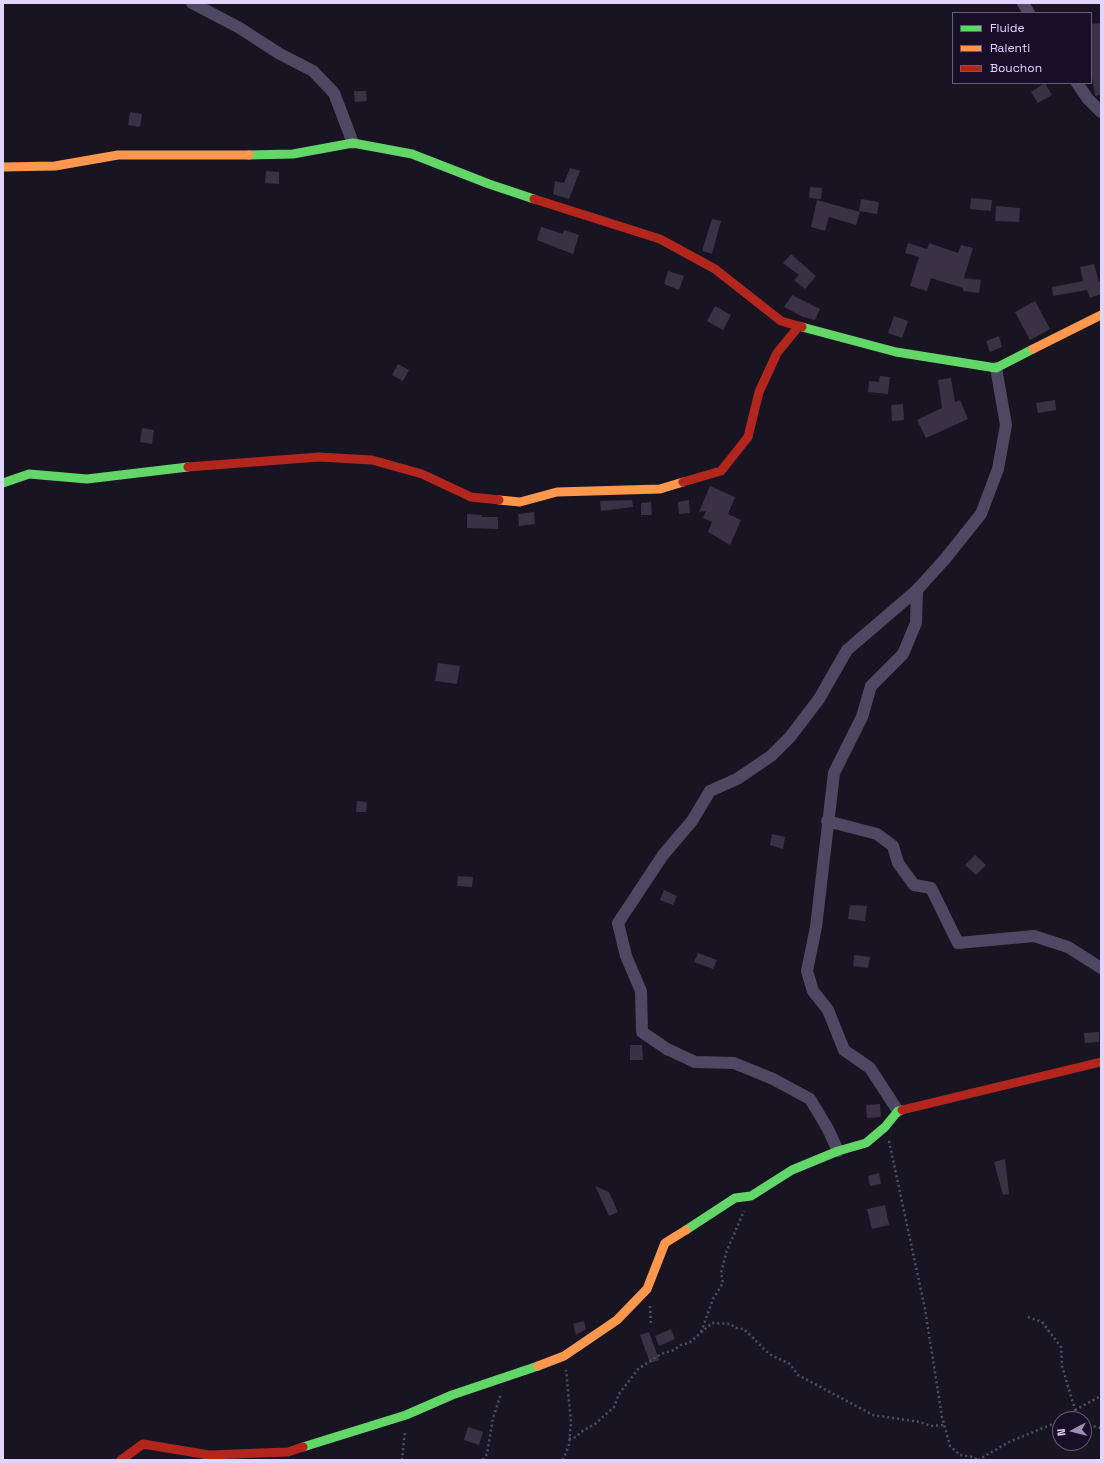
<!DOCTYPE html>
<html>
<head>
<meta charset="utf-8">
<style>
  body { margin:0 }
  #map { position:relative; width:1104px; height:1463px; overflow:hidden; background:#191422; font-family:"Space Grotesk",sans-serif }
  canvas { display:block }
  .frame { position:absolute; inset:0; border:4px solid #e1d4ff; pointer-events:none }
  .legend { position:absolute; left:952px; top:12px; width:140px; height:72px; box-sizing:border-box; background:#170e28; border:1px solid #685d7e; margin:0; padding:5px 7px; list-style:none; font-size:12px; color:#e1d4ff }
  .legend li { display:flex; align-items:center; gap:8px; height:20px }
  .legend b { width:20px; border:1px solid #685d7e }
  .north { position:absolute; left:1052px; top:1411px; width:40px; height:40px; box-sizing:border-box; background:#170e28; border:1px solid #685d7e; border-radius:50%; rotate:263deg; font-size:11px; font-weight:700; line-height:16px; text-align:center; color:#e1d4ff }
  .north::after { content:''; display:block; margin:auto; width:14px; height:18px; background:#9b91b2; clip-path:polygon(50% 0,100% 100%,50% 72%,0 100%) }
</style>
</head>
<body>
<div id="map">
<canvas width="1104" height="1463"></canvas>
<div class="frame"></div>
<ul class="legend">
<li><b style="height:5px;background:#63d668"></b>Fluide</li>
<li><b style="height:5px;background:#ff974d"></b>Ralenti</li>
<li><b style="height:5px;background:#b3261e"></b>Bouchon</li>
</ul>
<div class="north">N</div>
</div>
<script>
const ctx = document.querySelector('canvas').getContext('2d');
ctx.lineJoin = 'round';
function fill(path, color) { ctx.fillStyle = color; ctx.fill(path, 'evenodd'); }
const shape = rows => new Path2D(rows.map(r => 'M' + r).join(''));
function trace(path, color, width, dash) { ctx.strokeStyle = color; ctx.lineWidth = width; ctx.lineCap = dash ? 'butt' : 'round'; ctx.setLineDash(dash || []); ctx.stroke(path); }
const building = shape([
  [1101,23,1101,95,1095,96,1091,70,1091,24],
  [1045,83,1052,95,1038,103,1031,92],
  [354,91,366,91,367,101,355,102],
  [130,112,142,114,140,127,128,125],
  [570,168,580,171,569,199,553,194,555,181,564,183],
  [266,171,279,172,279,184,265,183],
  [810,187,822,188,821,199,809,198],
  [971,198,992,200,991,211,970,209],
  [861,199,879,202,877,214,859,211],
  [817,200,860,212,856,225,829,217,825,231,811,227],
  [996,206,1020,208,1019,222,995,221],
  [712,219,721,221,712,254,702,251],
  [541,227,563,234,564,230,579,235,573,254,537,240],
  [908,243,927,249,929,243,958,253,961,245,973,248,964,278,981,280,979,293,963,291,963,288,931,278,927,291,910,286,919,257,905,253],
  [791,254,816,276,805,289,794,280,799,275,783,263],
  [1094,264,1099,282,1101,281,1101,294,1090,298,1087,290,1053,296,1052,287,1083,281,1080,267],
  [668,271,684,276,679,290,664,284],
  [792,295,820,309,815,320,803,317,784,307],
  [1035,301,1050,329,1030,340,1015,312],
  [715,306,731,315,723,330,707,321],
  [894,316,908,321,902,338,888,333],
  [999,336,1002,347,990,352,986,341],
  [398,364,409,370,403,381,392,375],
  [880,376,890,377,888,394,868,392,869,381,879,382],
  [951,378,955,402,960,400,968,419,926,438,917,420,942,408,938,380],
  [1055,400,1056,410,1038,413,1036,403],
  [903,404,904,420,892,421,891,405],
  [142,428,154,430,152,444,140,442],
  [710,486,735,497,728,514,741,520,730,545,708,532,712,522,703,518,706,511,699,512],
  [632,500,633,507,601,511,600,501],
  [689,500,690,513,679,514,678,502],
  [651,502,652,515,641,515,641,503],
  [534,512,535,524,519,526,518,514],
  [467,514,482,515,482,517,498,517,498,529,467,528],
  [438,663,460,666,457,684,435,681],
  [357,801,367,802,366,812,356,812],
  [772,834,785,837,783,849,770,845],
  [975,855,986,865,976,875,965,865],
  [458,876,473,877,472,887,457,886],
  [664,890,677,896,673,905,660,900],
  [850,905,867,906,865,921,848,919],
  [698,953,717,960,713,969,694,962],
  [854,955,870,957,868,968,853,966],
  [1099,1032,1099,1042,1085,1043,1084,1033],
  [630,1045,642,1045,643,1060,630,1060],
  [880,1104,881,1117,867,1118,866,1105],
  [1005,1159,1009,1194,1003,1195,994,1162],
  [879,1173,881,1184,870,1186,868,1176],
  [595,1186,609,1192,618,1212,609,1216],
  [885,1205,889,1225,872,1229,867,1209],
  [584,1321,586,1329,576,1335,573,1324],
  [671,1329,675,1339,659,1346,655,1336],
  [649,1332,659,1360,650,1363,640,1335],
  [468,1427,483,1432,479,1445,464,1440]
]);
const path = shape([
  [889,1141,925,1309,942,1417,950,1446,960,1455,973,1457,978,1460],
  [650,1306,651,1326],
  [1028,1317,1042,1322,1061,1347,1062,1366,1075,1410,1064,1419],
  [701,1332,713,1299,723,1283,721,1273,726,1253,744,1211],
  [1075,1410,1101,1396],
  [1084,1424,1101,1428],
  [569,1439,576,1437,581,1432,595,1424,614,1407,619,1394,638,1369,661,1354,674,1350,681,1345,689,1343,712,1323,731,1324,735,1328,744,1329,769,1354,790,1364,798,1375,873,1415,920,1422,931,1426,944,1425],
  [402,1460,405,1431],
  [483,1460,487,1454,493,1418,501,1394],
  [563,1460,569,1445,571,1422,566,1370],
  [978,1460,1009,1442,1060,1421]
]);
const street = shape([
  [192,3,238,27,280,54,313,71,334,93,353,143],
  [1023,3,1029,13],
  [1077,83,1088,99,1101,112],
  [827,821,877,834,893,846,898,863,914,885,931,888,958,943,1034,936,1068,947,1101,968],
  [898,1111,870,1068,844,1050,828,1010,813,991,807,971,816,927,834,773,862,717,871,686,903,654,916,623,917,590,945,559,981,514,998,469,1006,425,996,368],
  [838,1151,828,1129,810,1099,773,1079,734,1063,695,1062,667,1049,642,1032,641,991,626,956,618,923,663,855,692,821,710,791,737,779,771,756,790,737,819,699,847,650,917,590]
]);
const fast = shape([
  [249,155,293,154,353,143,412,154,489,184,534,199],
  [802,327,896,352,996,368,1033,349],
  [3,483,29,474,87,479,188,467],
  [686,1230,735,1198,751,1196,792,1170,838,1151,866,1143,885,1127,898,1111,902,1110],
  [303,1447,406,1415,452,1395,538,1366]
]);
const slow = shape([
  [3,167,55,166,118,155,249,155],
  [1033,349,1101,315],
  [499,500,520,502,557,492,660,489,683,482],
  [538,1366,564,1356,617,1320,647,1289,665,1243,686,1230]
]);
const jam = shape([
  [534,199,660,239,715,269,781,321,802,327],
  [188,467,319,457,372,460,422,474,471,497,499,500],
  [683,482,721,471,748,437,759,392,777,353,799,326],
  [902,1110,1101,1062],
  [121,1460,143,1444,209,1455,288,1452,303,1447]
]);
fill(building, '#383244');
trace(path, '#495365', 2.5, [2, 3]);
trace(street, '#4f4863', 12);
trace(fast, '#63d668', 9);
trace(slow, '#ff974d', 9);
trace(jam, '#b3261e', 9);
</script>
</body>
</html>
